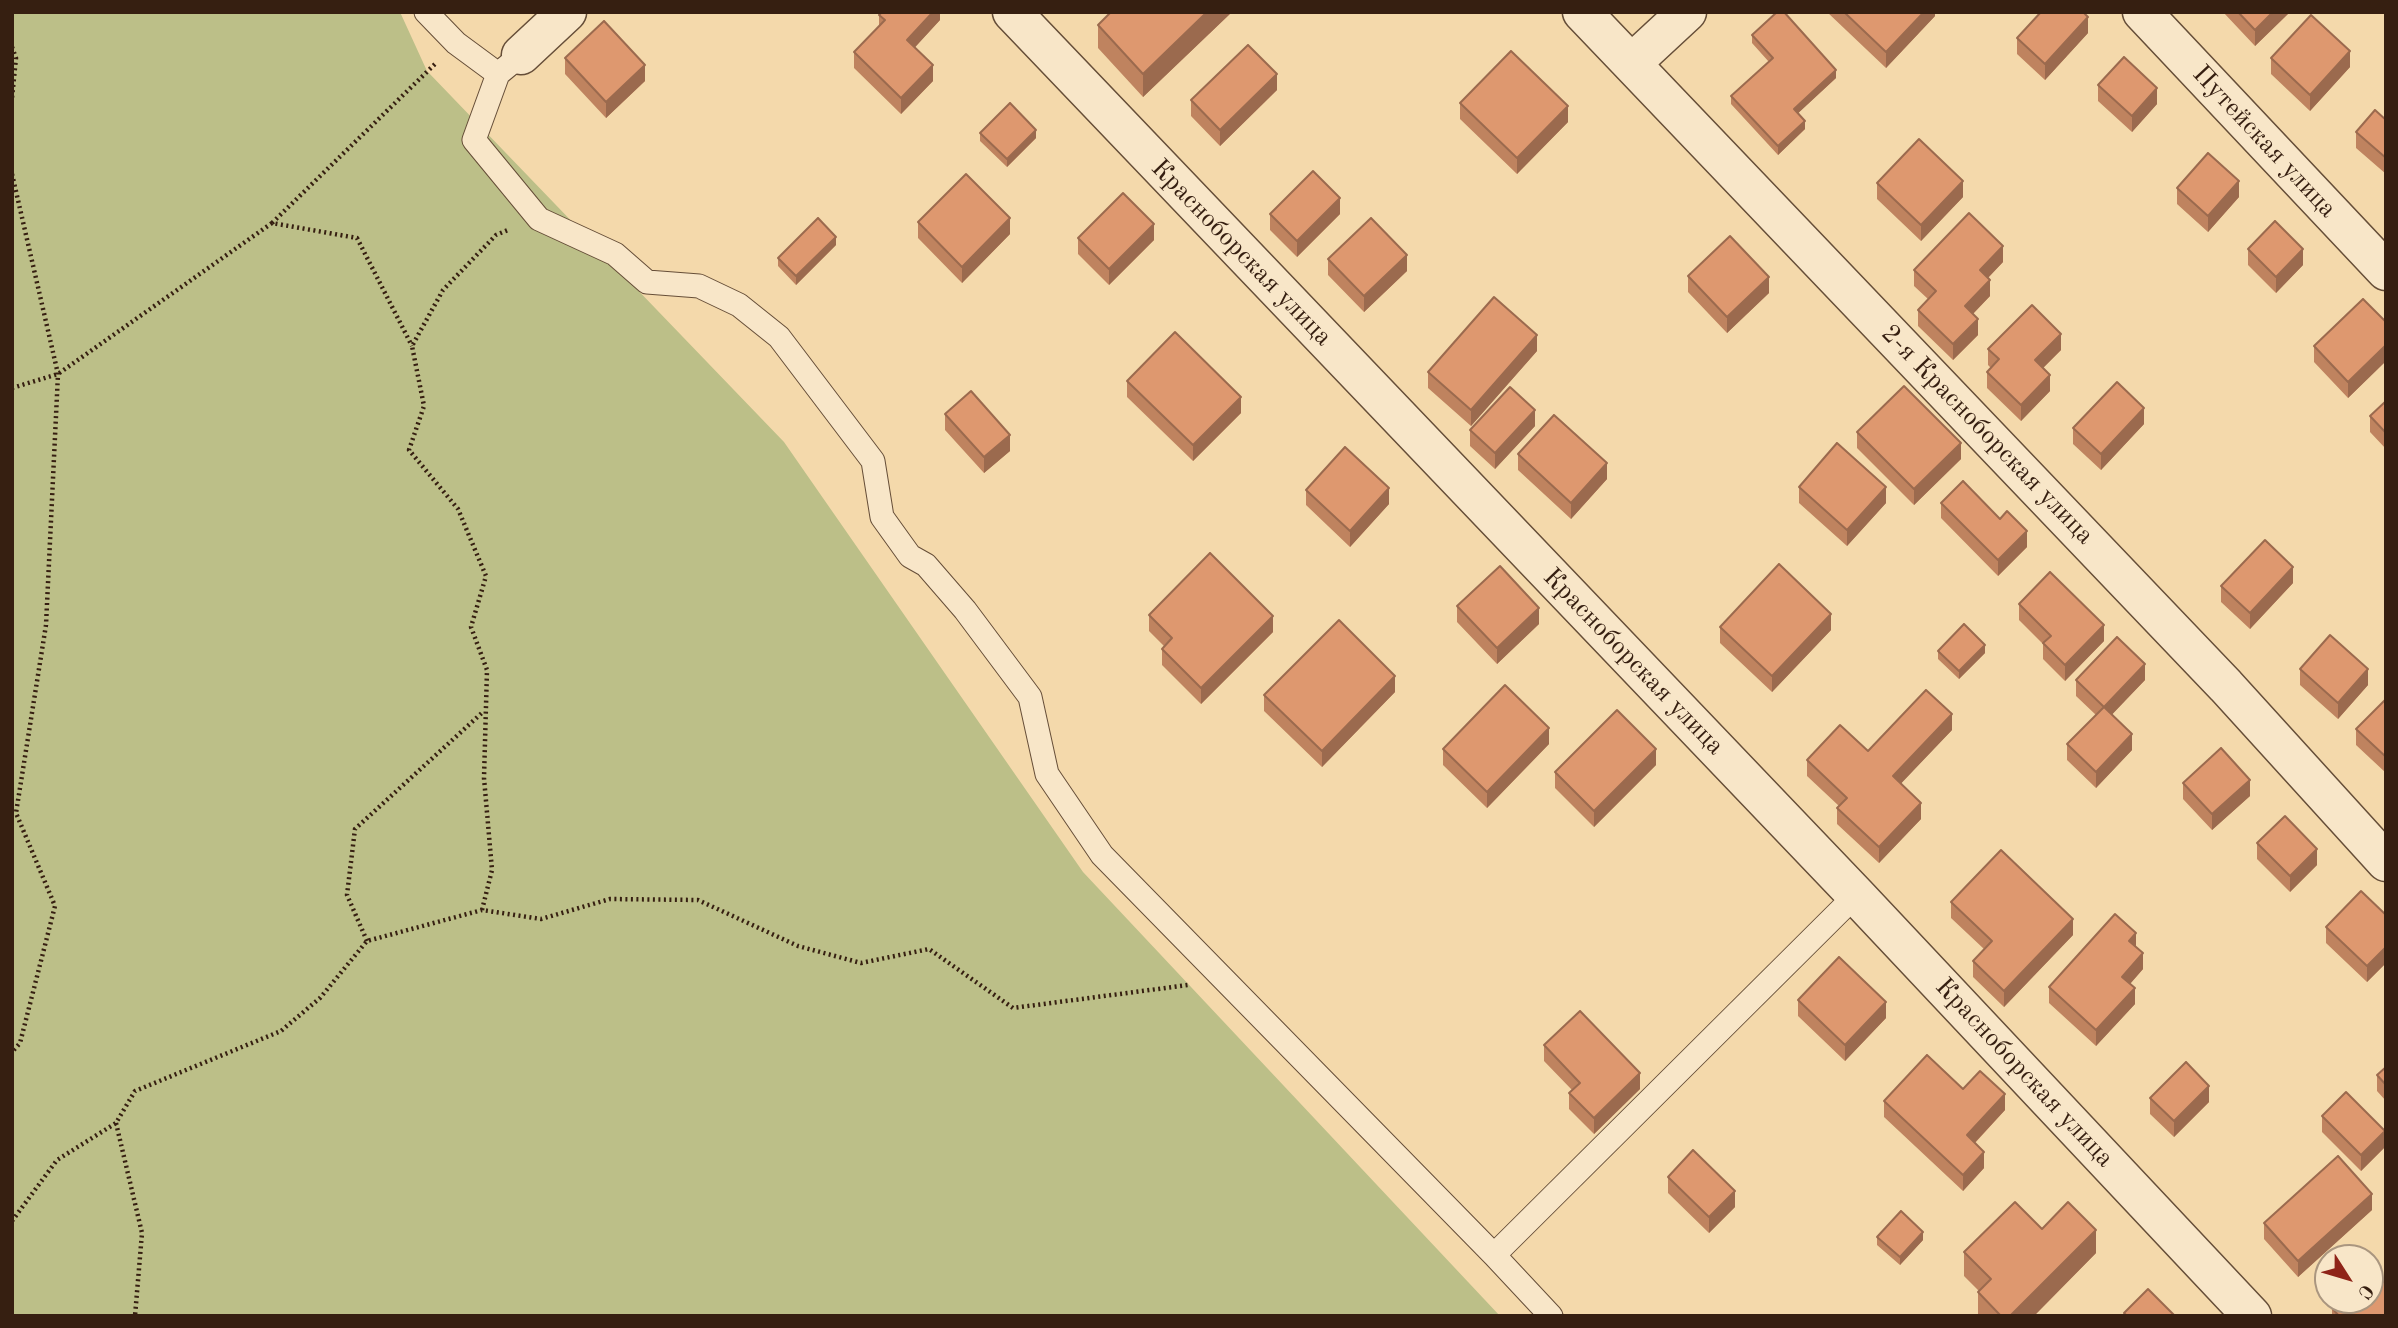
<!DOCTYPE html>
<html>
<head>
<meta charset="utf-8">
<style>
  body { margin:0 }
  #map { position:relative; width:2398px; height:1328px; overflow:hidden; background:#f4d9ab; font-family:"Old Standard TT",serif }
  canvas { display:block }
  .frame { position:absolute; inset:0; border:14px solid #361f11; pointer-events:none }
  .north { position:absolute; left:2314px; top:1244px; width:70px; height:70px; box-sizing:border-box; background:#f8e6c8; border:2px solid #aa967f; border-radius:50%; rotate:127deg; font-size:19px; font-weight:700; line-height:28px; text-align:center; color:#361f11 }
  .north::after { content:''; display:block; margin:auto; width:24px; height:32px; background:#8f2418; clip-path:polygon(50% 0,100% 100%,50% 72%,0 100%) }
</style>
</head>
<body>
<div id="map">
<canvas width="2398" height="1328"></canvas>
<div class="frame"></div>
<div class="north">С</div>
</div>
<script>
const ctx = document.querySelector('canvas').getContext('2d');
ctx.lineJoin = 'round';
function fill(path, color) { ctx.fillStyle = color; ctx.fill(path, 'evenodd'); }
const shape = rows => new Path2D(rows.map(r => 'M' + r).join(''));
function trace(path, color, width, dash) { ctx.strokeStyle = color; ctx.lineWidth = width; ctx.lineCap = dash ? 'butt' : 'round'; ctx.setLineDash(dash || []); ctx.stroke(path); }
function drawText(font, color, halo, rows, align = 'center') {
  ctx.font = font + ' "Old Standard TT",serif'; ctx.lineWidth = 7; ctx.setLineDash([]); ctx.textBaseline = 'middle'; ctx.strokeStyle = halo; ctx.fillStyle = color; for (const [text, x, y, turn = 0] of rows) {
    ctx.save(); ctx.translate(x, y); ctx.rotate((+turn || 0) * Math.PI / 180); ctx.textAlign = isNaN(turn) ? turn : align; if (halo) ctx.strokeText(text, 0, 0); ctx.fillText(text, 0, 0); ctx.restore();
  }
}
const green = shape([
  [12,12,400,12,427,71,784,442,1083,872,1500,1316,12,1316]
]);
const path = shape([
  [12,47,16,58,12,98],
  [12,174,58,374,46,625,16,813,55,906,20,1043,12,1052],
  [272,223,436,63],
  [12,388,58,374,272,223,357,238,412,346],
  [482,910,492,870,484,778,487,670,471,627,486,576,458,509,409,450,424,406,412,346,443,290,496,235,508,230],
  [367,941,347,895,355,829,484,711],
  [116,1123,142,1233,135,1316],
  [12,1221,57,1160,116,1123,135,1091,281,1031,320,998,367,941,482,910,541,919,610,899,698,900,798,946,861,963,929,949,1013,1008,1188,985]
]);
const service = shape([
  [426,12,456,43,498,74],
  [521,55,498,74,474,140,539,219,615,254,647,282,699,286,739,305,779,337,873,461,882,517,910,556,926,565,965,610,1030,697,1047,774,1102,855,1494,1255,1856,895],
  [1494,1255,1551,1316]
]);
const minor = shape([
  [1582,12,2226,686,2386,862],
  [2142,12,2386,271],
  [521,55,567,12],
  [1632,63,1687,12]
]);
const tertiary = shape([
  [1012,12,1856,895,2252,1316]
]);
const wall = shape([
  [940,12,940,20,915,47,933,81,901,114,854,68,854,52,879,26,879,15],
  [1232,12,1143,97,1098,48,1098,25],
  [1827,12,1935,12,1935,16,1886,68],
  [2223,12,2290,12,2255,46],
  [2088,33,2045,80,2017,54,2017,38],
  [1752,35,1836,78,1798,113,1805,129,1778,155,1731,104,1731,96,1769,62,1752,43],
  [565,58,645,81,606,118,565,74],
  [2271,58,2350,67,2310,111,2271,74],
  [2098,85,2157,104,2132,132,2098,101],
  [1277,90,1220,146,1191,116,1191,100],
  [1460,103,1568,122,1517,174,1460,119],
  [2386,120,2386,174,2356,148,2356,132],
  [980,133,1036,138,1007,167,980,141],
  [1877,183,1963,197,1921,241,1877,199],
  [2177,188,2239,197,2208,232,2177,204],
  [1270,214,1340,214,1297,257,1270,230],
  [918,222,1010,234,962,283,918,238],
  [1078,238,1154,240,1109,285,1078,254],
  [836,245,796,285,778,266,778,258],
  [2248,249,2303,265,2276,293,2248,265],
  [1328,259,1407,271,1364,312,1328,275],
  [2003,262,1988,278,1990,296,1973,314,1978,335,1953,360,1918,326,1918,310,1928,299,1914,286,1914,270],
  [1688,276,1769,293,1727,333,1688,292],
  [2386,322,2386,361,2348,398,2314,362,2314,346],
  [1988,349,2061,350,2043,368,2050,391,2021,421,1987,388,1987,372,1991,368,1988,365],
  [1537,351,1471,426,1428,388,1428,372],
  [1127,381,1241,413,1193,461,1127,397],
  [2386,401,2386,449,2370,432,2370,416],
  [945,414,1010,451,984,473,945,430],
  [2144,424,2101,470,2073,444,2073,428],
  [1535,426,1495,469,1470,446,1470,430],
  [1857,432,1961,459,1914,505,1857,448],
  [1518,454,1607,479,1571,519,1518,470],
  [1799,487,1886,503,1847,546,1799,503],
  [1306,490,1389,504,1350,547,1306,505],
  [1941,503,2027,547,1998,576,1941,518],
  [2293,583,2250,629,2221,602,2221,586],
  [2019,604,2104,641,2065,681,2043,659,2043,644,2019,620],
  [1457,606,1539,624,1497,664,1457,622],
  [1149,615,1273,632,1201,704,1162,665,1162,649,1164,646,1149,631],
  [1720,627,1831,630,1772,692,1720,643],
  [1938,651,1985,653,1959,679,1938,659],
  [2300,669,2368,685,2338,719,2300,685],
  [2076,680,2145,680,2112,714,2132,750,2096,788,2067,760,2067,744,2096,715,2076,696],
  [1395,692,1322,767,1264,711,1264,695],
  [2386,699,2386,773,2356,745,2356,729],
  [1952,730,1901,783,1921,819,1879,863,1837,824,1837,808,1839,806,1807,776,1807,760,1868,751],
  [1549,744,1487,808,1443,765,1443,749],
  [1656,765,1594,827,1555,788,1555,772],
  [2183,783,2250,796,2212,830,2183,799],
  [2257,843,2317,865,2290,892,2257,859],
  [1951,902,2073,935,2004,1007,1973,977,1973,961,1984,949,1951,918],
  [2386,915,2386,963,2367,982,2326,943,2326,927],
  [2136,947,2143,969,2130,984,2135,1004,2096,1046,2049,1003,2049,987],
  [1798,1000,1886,1018,1845,1061,1798,1016],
  [1544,1045,1640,1089,1594,1134,1569,1109,1569,1093,1572,1090,1544,1061],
  [2386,1067,2386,1101,2377,1091,2377,1075],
  [1963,1089,2005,1110,1975,1143,1984,1168,1963,1191,1884,1117,1884,1101],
  [2150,1098,2209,1102,2174,1137,2150,1114],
  [2322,1116,2385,1147,2361,1171,2322,1132],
  [1668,1177,1735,1207,1709,1233,1668,1193],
  [2372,1210,2298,1277,2264,1239,2264,1223],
  [2042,1229,2096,1253,2034,1316,1978,1316,1978,1292,1979,1291,1964,1276,1964,1252],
  [1877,1237,1923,1240,1900,1265,1877,1245],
  [2332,1308,2386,1316,2332,1316]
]);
const shadedWall = shape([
  [933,12,940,12,940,20,907,56,907,40],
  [1207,12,1232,12,1143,97,1143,74],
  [1924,12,1935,12,1935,16,1886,68,1886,52],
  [2273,12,2290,12,2255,46,2255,30],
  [2088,17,2088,33,2045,80,2045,64],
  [2350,51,2350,67,2310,111,2310,95],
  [645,65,645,81,606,118,606,102],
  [933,65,933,81,901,114,901,98],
  [1836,70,1836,78,1794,117,1794,109],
  [1277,74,1277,90,1220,146,1220,130],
  [2157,88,2157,104,2132,132,2132,116],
  [1568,106,1568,122,1517,174,1517,158],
  [1805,121,1805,129,1778,155,1778,146],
  [1036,130,1036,138,1007,167,1007,159],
  [1963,181,1963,197,1921,241,1921,225],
  [2239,181,2239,197,2208,232,2208,216],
  [1340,198,1340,214,1297,257,1297,241],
  [1010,218,1010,234,962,283,962,267],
  [1154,224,1154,240,1109,285,1109,269],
  [836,237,836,245,796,285,796,276],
  [2003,246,2003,262,1980,286,1980,270],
  [2303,249,2303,265,2276,293,2276,277],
  [1407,255,1407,271,1364,312,1364,296],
  [1769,277,1769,293,1727,333,1727,317],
  [1990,280,1990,296,1965,322,1965,306],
  [1978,319,1978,335,1953,360,1953,344],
  [2061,334,2061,350,2035,376,2035,360],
  [1537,335,1537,351,1471,426,1471,410],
  [2386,345,2386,361,2348,398,2348,382],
  [2050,375,2050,391,2021,421,2021,405],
  [1241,397,1241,413,1193,461,1193,445],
  [2144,408,2144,424,2101,470,2101,454],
  [1535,410,1535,426,1495,469,1495,453],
  [1010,435,1010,451,984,473,984,457],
  [1961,443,1961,459,1914,505,1914,489],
  [1607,463,1607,479,1571,519,1571,503],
  [1886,487,1886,503,1847,546,1847,530],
  [1389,488,1389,504,1350,547,1350,531],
  [2027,531,2027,547,1998,576,1998,560],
  [2293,567,2293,583,2250,629,2250,613],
  [1539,608,1539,624,1497,664,1497,648],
  [1831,614,1831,630,1772,692,1772,676],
  [1273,616,1273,632,1201,704,1201,688],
  [2104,625,2104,641,2065,681,2065,665],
  [1985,645,1985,653,1959,679,1959,671],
  [2145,664,2145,680,2104,723,2104,707],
  [2368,669,2368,685,2338,719,2338,703],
  [1395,676,1395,692,1322,767,1322,751],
  [1952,714,1952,730,1893,792,1893,776],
  [1549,728,1549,744,1487,808,1487,792],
  [2132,734,2132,750,2096,788,2096,772],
  [1656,749,1656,765,1594,827,1594,811],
  [2250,780,2250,796,2212,830,2212,814],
  [1921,803,1921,819,1879,863,1879,847],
  [2317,849,2317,865,2290,892,2290,876],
  [2073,919,2073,935,2004,1007,2004,991],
  [2136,933,2136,949,2129,941],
  [2386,947,2386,963,2367,982,2367,966],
  [2143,953,2143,969,2122,993,2122,977],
  [2135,988,2135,1004,2096,1046,2096,1030],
  [1886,1002,1886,1018,1845,1061,1845,1045],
  [1640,1073,1640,1089,1594,1134,1594,1118],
  [2209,1086,2209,1102,2174,1137,2174,1121],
  [2005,1094,2005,1110,1967,1151,1967,1135],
  [2385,1131,2385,1147,2361,1171,2361,1155],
  [1984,1152,1984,1168,1963,1191,1963,1175],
  [1735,1191,1735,1207,1709,1233,1709,1217],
  [2372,1194,2372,1210,2298,1277,2298,1261],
  [2096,1230,2096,1253,2034,1316,2010,1316],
  [1923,1232,1923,1240,1900,1265,1900,1257]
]);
const building = shape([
  [882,12,933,12,907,40,933,65,901,98,854,52,885,20,879,15,882,12],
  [1111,12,1207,12,1143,74,1098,25,1111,12],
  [1777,12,1784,12,1836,70,1794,109,1805,121,1778,146,1731,96,1773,58,1752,35,1777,12],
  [1844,12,1924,12,1886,52,1844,12],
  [2041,12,2083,12,2088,17,2045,64,2017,38,2041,12],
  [2238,12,2273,12,2255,30,2238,12],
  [2311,15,2350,51,2310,95,2271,58,2311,15],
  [604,21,645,65,606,102,565,58,604,21],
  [1248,45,1277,74,1220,130,1191,100,1248,45],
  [1511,51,1568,106,1517,158,1460,103,1511,51],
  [2124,57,2157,88,2132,116,2098,85,2124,57],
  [1010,103,1036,130,1007,159,980,133,1010,103],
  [2375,110,2386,120,2386,158,2356,132,2375,110],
  [1919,139,1963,181,1921,225,1877,183,1919,139],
  [2208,153,2239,181,2208,216,2177,188,2208,153],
  [1313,171,1340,198,1297,241,1270,214,1313,171],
  [966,174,1010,218,962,267,918,222,966,174],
  [1123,193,1154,224,1109,269,1078,238,1123,193],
  [1969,213,2003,246,1980,270,1990,280,1965,306,1978,319,1953,344,1918,310,1936,291,1914,270,1969,213],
  [818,218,836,237,796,276,778,258,818,218],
  [1371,218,1407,255,1364,296,1328,259,1371,218],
  [2275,221,2303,249,2276,277,2248,249,2275,221],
  [1730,236,1769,277,1727,317,1688,276,1730,236],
  [1494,297,1537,335,1471,410,1428,372,1494,297],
  [2363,299,2386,322,2386,345,2348,382,2314,346,2363,299],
  [2032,305,2061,334,2035,360,2050,375,2021,405,1987,372,1999,359,1988,349,2032,305],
  [1175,332,1241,397,1193,445,1127,381,1175,332],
  [2117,382,2144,408,2101,454,2073,428,2117,382],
  [1904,386,1961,443,1914,489,1857,432,1904,386],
  [1510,387,1535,410,1495,453,1470,430,1510,387],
  [971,391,1010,435,984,457,945,414,971,391],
  [2386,401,2386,433,2370,416,2386,401],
  [1554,415,1607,463,1571,503,1518,454,1554,415],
  [1837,443,1886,487,1847,530,1799,487,1837,443],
  [1345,447,1389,488,1350,531,1306,490,1345,447],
  [1963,481,2000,519,2007,511,2027,531,1998,560,1941,503,1963,481],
  [2265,540,2293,567,2250,613,2221,586,2265,540],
  [1210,553,1273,616,1201,688,1162,649,1172,638,1149,615,1210,553],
  [1779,564,1831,614,1772,676,1720,627,1779,564],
  [1500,566,1539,608,1497,648,1457,606,1500,566],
  [2050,572,2104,625,2065,665,2043,643,2051,636,2019,604,2050,572],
  [1339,620,1395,676,1322,751,1264,695,1339,620],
  [1964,624,1985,645,1959,671,1938,651,1964,624],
  [2330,635,2368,669,2338,703,2300,669,2330,635],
  [2117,637,2145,664,2104,707,2076,680,2117,637],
  [1505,685,1549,728,1487,792,1443,749,1505,685],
  [1926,690,1952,714,1893,776,1921,803,1879,847,1837,808,1847,798,1807,760,1840,725,1868,751,1926,690],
  [2386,699,2386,757,2356,729,2386,699],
  [2104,707,2132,734,2096,772,2067,744,2104,707],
  [1617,710,1656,749,1594,811,1555,772,1617,710],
  [2221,748,2250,780,2212,814,2183,783,2221,748],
  [2285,816,2317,849,2290,876,2257,843,2285,816],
  [2001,850,2073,919,2004,991,1973,961,1992,941,1951,902,2001,850],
  [2361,891,2386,915,2386,947,2367,966,2326,927,2361,891],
  [2115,914,2136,933,2129,941,2143,953,2122,977,2135,988,2096,1030,2049,987,2115,914],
  [1839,957,1886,1002,1845,1045,1798,1000,1839,957],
  [1580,1011,1640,1073,1594,1118,1569,1093,1580,1083,1544,1045,1580,1011],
  [1927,1055,1963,1089,1980,1071,2005,1094,1967,1135,1984,1152,1963,1175,1884,1101,1927,1055],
  [2186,1062,2209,1086,2174,1121,2150,1098,2186,1062],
  [2386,1067,2386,1085,2377,1075,2386,1067],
  [2346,1092,2385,1131,2361,1155,2322,1116,2346,1092],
  [1693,1150,1735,1191,1709,1217,1668,1177,1693,1150],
  [2338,1156,2372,1194,2298,1261,2264,1223,2338,1156],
  [2015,1202,2042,1229,2068,1202,2096,1230,2010,1316,2001,1316,1978,1292,1991,1279,1964,1252,2015,1202],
  [1901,1211,1923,1232,1900,1257,1877,1237,1901,1211],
  [2373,1270,2386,1284,2386,1316,2339,1316,2332,1308,2341,1300,2370,1300,2370,1273,2373,1270],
  [2148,1289,2175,1316,2127,1316,2124,1313,2148,1289]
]);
const streetNames = [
  ["Путейская улица",2264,142,47],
  ["Красноборская улица",1241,253,46],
  ["2-я Красноборская улица",1987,435,46],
  ["Красноборская улица",1633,662,46],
  ["Красноборская улица",2024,1073,47]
];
fill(green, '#bcbf88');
trace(service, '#664e38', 25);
trace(minor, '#664e38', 41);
trace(tertiary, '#664e38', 41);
trace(path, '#361f11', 4.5, [2, 3.5]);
trace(service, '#f8e6c8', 23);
trace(minor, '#f8e6c8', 38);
trace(tertiary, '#f8e6c8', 38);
fill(wall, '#bf835f');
fill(shadedWall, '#9b6a4e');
fill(building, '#de986f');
trace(building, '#9b6a4e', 2);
drawText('26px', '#361f11', '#f8e6c8', streetNames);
</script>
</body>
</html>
